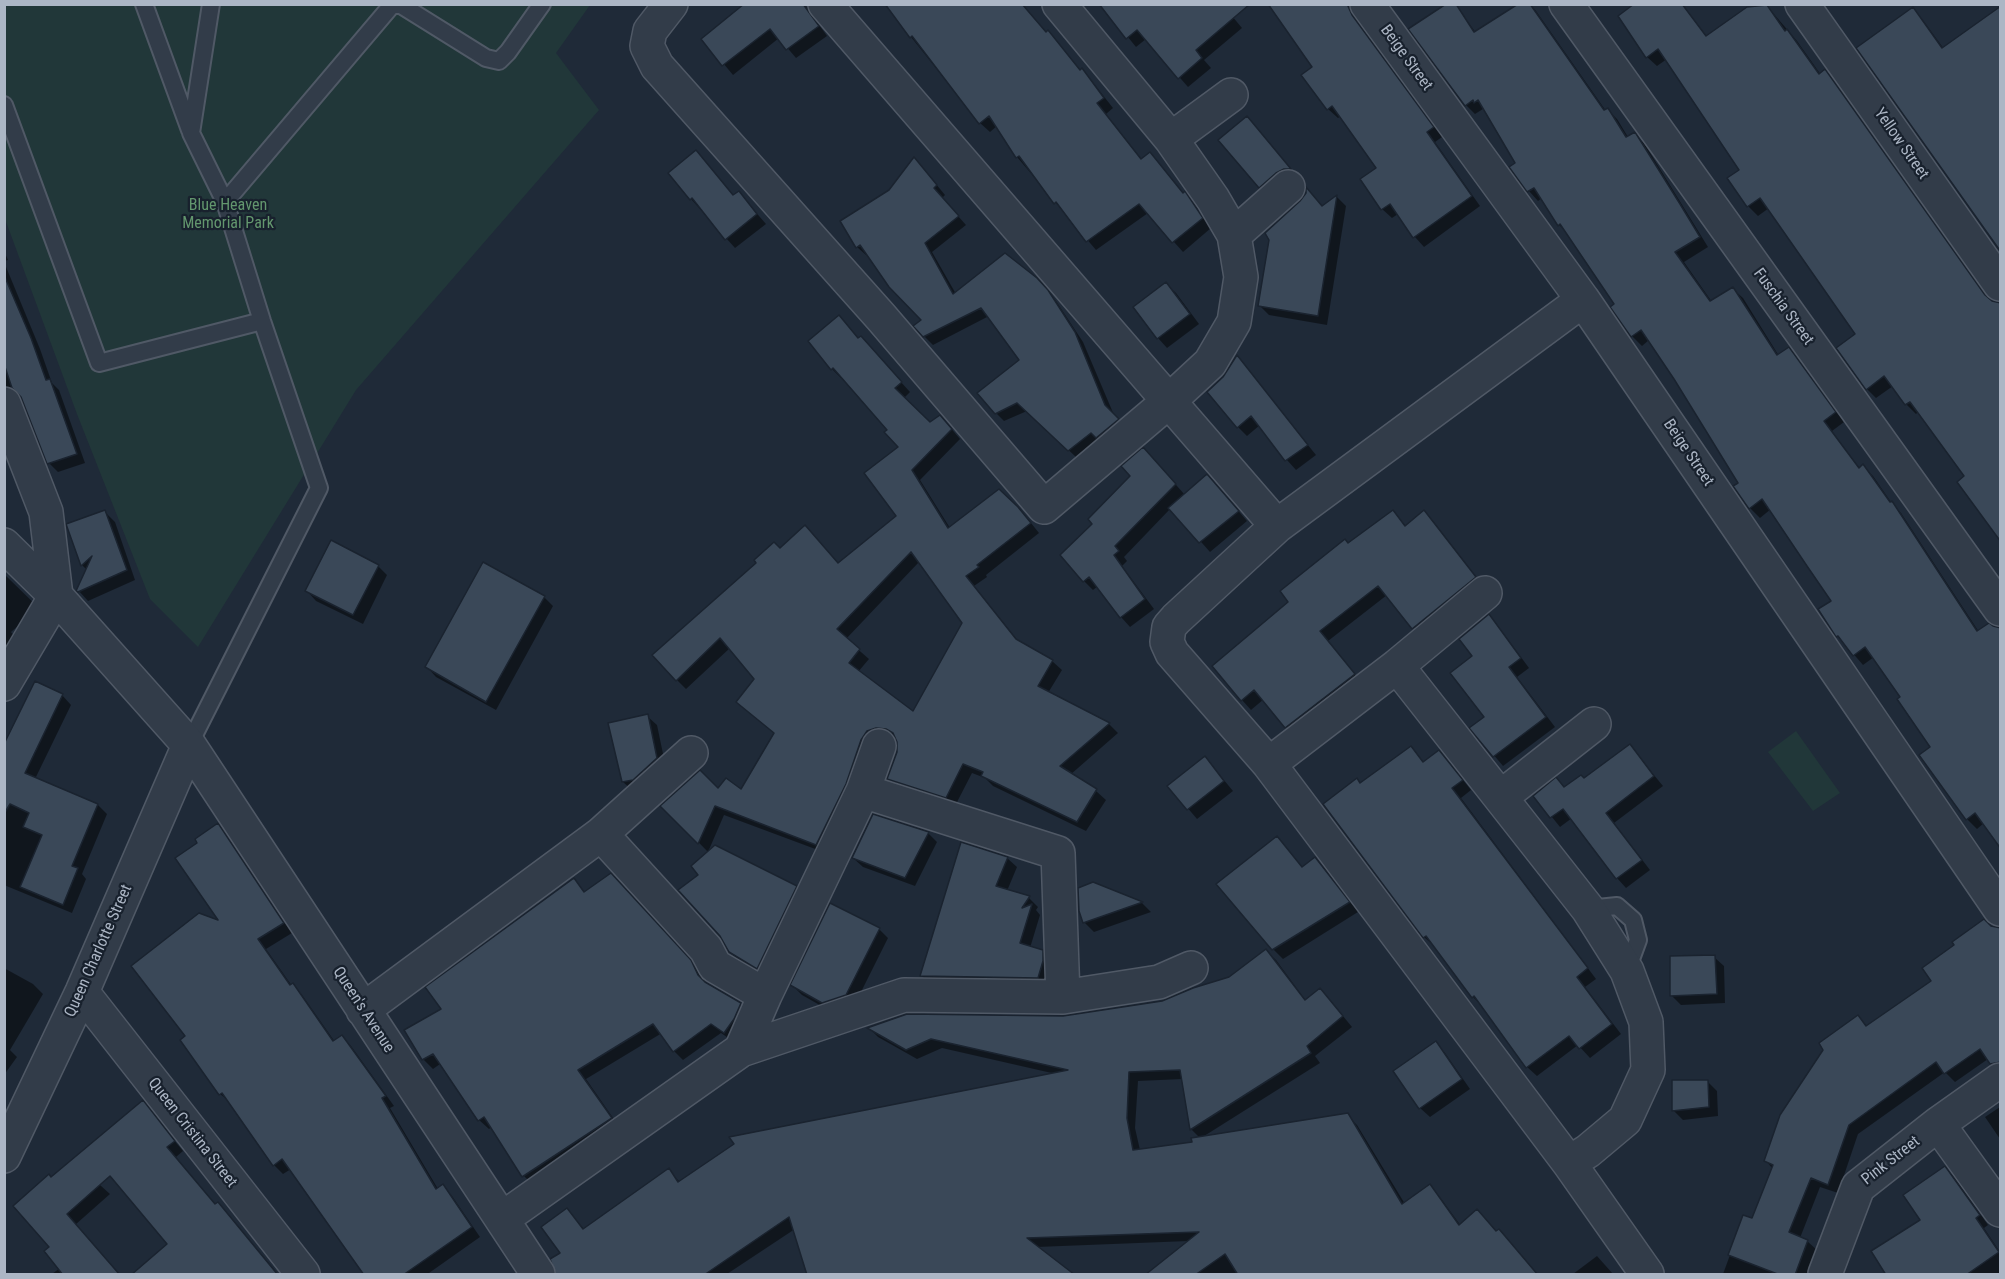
<!DOCTYPE html>
<html>
<head>
<meta charset="utf-8">
<style>
  body { margin:0 }
  #map { position:relative; width:2005px; height:1279px; overflow:hidden; background:#1f2a38; font-family:"Roboto Condensed",sans-serif }
  canvas { display:block }
  .frame { position:absolute; inset:0; border:6px solid #acb6c5; pointer-events:none }
</style>
</head>
<body>
<div id="map">
<canvas width="2005" height="1279"></canvas>
<div class="frame"></div>
</div>
<script>
const ctx = document.querySelector('canvas').getContext('2d');
ctx.lineJoin = 'round';
function fill(path, color) { ctx.fillStyle = color; ctx.fill(path, 'evenodd'); }
const shape = rows => new Path2D(rows.map(r => 'M' + r).join(''));
function trace(path, color, width, dash) { ctx.strokeStyle = color; ctx.lineWidth = width; ctx.lineCap = dash ? 'butt' : 'round'; ctx.setLineDash(dash || []); ctx.stroke(path); }
function drawText(font, color, halo, rows, align = 'center') {
  ctx.font = font + ' "Roboto Condensed",sans-serif'; ctx.lineWidth = 4.5; ctx.setLineDash([]); ctx.textBaseline = 'middle'; ctx.strokeStyle = halo; ctx.fillStyle = color; for (const [text, x, y, turn = 0] of rows) {
    ctx.save(); ctx.translate(x, y); ctx.rotate((+turn || 0) * Math.PI / 180); ctx.textAlign = isNaN(turn) ? turn : align; if (halo) ctx.strokeText(text, 0, 0); ctx.fillText(text, 0, 0); ctx.restore();
  }
}
const green = shape([
  [5,5,590,5,556,53,599,110,356,390,198,647,150,599,77,414,5,219],
  [1796,731,1840,793,1813,811,1768,752]
]);
const shadow = shape([
  [740,4,804,4,827,36,796,58,779,38,733,75,703,39,742,8],
  [887,4,1047,33,1081,71,1091,80,1113,108,1106,114,1142,160,1150,154,1184,194,1194,203,1211,228,1183,252,1148,213,1096,250,1017,157,997,126,990,132,980,123,911,37],
  [1101,4,1222,4,1242,28,1204,60,1211,68,1188,87,1146,39,1136,47],
  [1286,4,1348,4,1357,17,1361,26,1442,137,1435,142,1480,206,1424,247,1415,237,1398,214,1392,218,1382,209,1379,168,1341,116,1338,118,1328,109,1314,67],
  [1455,4,1476,33,1530,4,1536,11,1606,111,1608,110,1617,119,1628,137,1634,134,1644,143,1708,247,1684,262,1712,302,1733,289,1743,298,1779,356,1789,349,1798,359,1844,422,1832,431,1860,469,1863,466,1873,476,1893,505,1901,513,1979,632,1984,823,1977,829,1967,819,1932,748,1903,698,1874,657,1863,665,1838,636,1833,601,1771,509,1760,518,1750,508,1735,486,1740,483,1675,378,1649,340,1642,346,1632,336,1612,307,1616,304,1569,234,1559,225,1542,198,1538,201,1529,191,1511,167,1517,163,1485,111,1483,109,1475,114,1466,105],
  [1682,4,1707,37,1767,6,1797,41,1821,75,1825,71,1835,81,1991,302,1966,477,1919,411,1916,414,1906,404,1893,386,1876,398,1867,389,1858,334,1769,208,1758,216,1748,206,1729,178,1742,170,1667,59,1657,66,1647,57,1620,17],
  [1912,9,1922,19,1944,49,2000,250],
  [1247,118,1298,178,1269,196,1260,187],
  [696,152,734,196,739,193,766,224,735,248,691,199],
  [922,167,945,195,942,198,966,225,932,252,956,294,1046,288,1056,301,1083,342,1114,415,1126,429,1077,458,1027,411,1004,421,996,413,1021,360,989,316,933,345,924,336,923,320,868,254,866,255,857,247,890,191],
  [1337,197,1346,206,1327,325,1269,315,1260,306,1270,240],
  [4,251,8,260,4,261],
  [4,262,40,349,52,383,59,390,85,463,58,472,49,463,23,397,18,394,4,397],
  [1166,284,1176,293,1199,324,1167,348,1158,338],
  [839,317,859,339,870,348,910,392,904,398,930,424,949,426,960,439,920,480,950,528,1027,518,1039,533,986,575,987,577,974,586,1019,642,1052,661,1062,670,1048,693,1109,724,1118,733,1070,775,1096,791,1106,800,1086,831,993,786,985,778,972,773,955,806,898,788,889,779,898,753,897,737,885,737,826,853,724,815,708,852,663,806,718,790,741,792,775,734,738,702,756,679,730,648,686,689,677,680,780,550,839,565,898,516,900,447,889,430,843,377,841,378,832,369],
  [919,562,963,624,914,713,858,672,869,659,846,639],
  [1237,357,1316,455,1296,470,1287,460,1260,425,1247,436,1238,427,1224,377],
  [1153,459,1185,495,1216,485,1247,521,1210,552,1171,508,1124,557,1127,561,1122,566,1154,609,1130,627,1121,617,1098,586,1093,590,1084,581,1094,525],
  [105,512,115,522,135,580,88,601,78,590,87,570,82,565],
  [1393,512,1406,526,1424,512,1433,521,1484,587,1423,637,1387,595,1328,641,1363,685,1295,737,1264,699,1251,710,1242,700,1290,602,1349,545],
  [378,566,387,575,363,624,316,601,307,591],
  [4,574,39,608,11,632,16,638,4,649],
  [544,597,553,606,496,710,436,677,427,667],
  [1489,616,1498,626,1529,668,1517,677,1555,727,1503,766,1471,728,1486,717],
  [62,695,71,705,35,779,98,805,107,814,82,874,86,879,72,913,4,885,4,746],
  [647,716,657,725,666,768,633,791,623,782],
  [1630,746,1663,786,1614,823,1650,870,1626,888,1617,878,1572,818,1560,827,1535,796,1565,788,1584,780],
  [1410,748,1424,763,1439,752,1448,761,1471,790,1461,798,1596,979,1585,987,1621,1034,1590,1058,1578,1045,1537,1076,1527,1067,1482,1006,1473,997,1435,945,1434,946,1424,937,1361,784],
  [1214,768,1233,791,1197,819,1169,786],
  [217,825,227,835,292,933,266,949,292,986,302,995,335,1042,342,1037,351,1046,394,1106,390,1108,438,1189,442,1186,452,1196,480,1237,429,1273,430,1274,366,1274,291,1169,283,1174,274,1165,230,1102,220,1094,188,1036,221,922,199,843],
  [928,833,937,842,915,886,863,867,853,858],
  [1277,838,1303,868,1315,859,1325,868,1358,912,1283,959,1273,949],
  [962,844,1007,858,1017,867,1007,891,1029,898,1038,907,1036,910,1040,915,1030,948,1042,951,1051,961,1048,987,931,985,922,976],
  [700,875,796,887,805,896,767,977,740,962,730,952],
  [573,880,586,893,620,884,700,971,707,985,740,1004,750,1014,734,1042,721,1033,683,1060,674,1051,662,1033,586,1079,620,1128,533,1185,524,1176,492,1127,489,1129,479,1120,440,1064,433,1069,423,1059,443,1010],
  [1093,884,1142,903,1151,912,1094,932,1084,922],
  [879,929,888,938,855,1004,832,1012,802,995,792,985],
  [2000,940,2000,1072,1988,1059,1955,1082,1945,1072,1858,1134,1838,1193,1820,1187,1800,1238,1807,1241,1817,1250,1808,1274,1723,1274,1744,1217,1752,1220,1773,1169,1766,1161,1858,1017,1868,1027],
  [1266,951,1276,960,1306,1001,1329,999,1352,1027,1315,1056,1320,1063,1201,1138,1347,1115,1357,1125,1405,1204,1430,1186,1439,1196,1461,1226,1497,1232,1537,1274,1148,1274,1189,1241,1037,1247,795,1229,727,1274,566,1274,562,1253,567,1210,585,1230,668,1170,680,1182,1056,1074,942,1048,917,1059,878,1037,870,1029,1063,1017,1162,1002,1229,979],
  [1183,1079,1191,1129,1200,1138,1193,1143,1140,1150,1135,1128,1138,1081],
  [1714,957,1724,966,1725,1003,1681,1005,1672,996],
  [4,968,33,984,43,994,10,1050,17,1057,4,1075],
  [1435,1043,1445,1053,1470,1089,1430,1117,1420,1108],
  [1708,1082,1717,1091,1718,1116,1683,1120,1673,1110],
  [142,1102,183,1151,176,1157,216,1205,218,1204,227,1213,278,1274,133,1274,170,1244],
  [2000,1107,2000,1139,1985,1117],
  [65,1167,100,1185,110,1194,75,1225,119,1274,52,1274,60,1268,51,1247,51,1179],
  [1945,1168,1955,1178,1988,1225,1984,1228,2000,1252,2000,1274,1888,1274,1922,1220],
  [1597,1256,1613,1274,1573,1274]
]);
const building = shape([
  [744,4,803,4,819,26,786,50,770,29,722,66,701,39,744,4],
  [885,4,1022,4,1046,32,1048,30,1080,70,1082,68,1104,98,1097,103,1141,159,1150,152,1183,193,1185,191,1203,218,1172,243,1139,204,1086,242,1056,202,1054,204,1019,156,1016,158,989,116,979,124,912,36,910,38,885,4],
  [1099,4,1250,4,1196,50,1202,58,1178,79,1137,30,1126,39,1099,4],
  [1268,4,1347,4,1352,15,1434,127,1427,132,1472,196,1413,238,1390,204,1381,210,1360,179,1376,168,1332,106,1327,110,1301,75,1312,67,1268,4],
  [1446,4,1456,4,1474,32,1518,4,1530,4,1604,110,1608,108,1626,137,1635,132,1680,204,1700,237,1675,252,1710,301,1733,287,1777,355,1789,347,1836,412,1824,421,1859,468,1863,464,1890,502,1892,501,1977,631,1989,623,1993,626,2001,628,2001,849,1975,813,1966,820,1919,755,1930,747,1897,699,1900,697,1865,647,1853,656,1838,636,1836,637,1818,609,1831,601,1807,566,1762,499,1749,509,1733,486,1738,483,1674,379,1641,330,1631,337,1610,307,1614,304,1560,224,1558,226,1534,188,1527,192,1509,167,1515,163,1478,100,1474,103,1473,100,1465,106,1408,29,1446,4],
  [1634,4,1682,4,1706,36,1747,7,1767,5,1785,31,1787,29,1819,74,1825,69,1985,295,1992,301,2001,303,2001,542,1957,482,1964,476,1910,402,1905,405,1884,376,1866,390,1836,348,1855,334,1760,198,1747,207,1727,178,1739,170,1658,49,1646,58,1618,16,1634,4],
  [2001,6,2001,252,1856,48,1913,7,1942,48,2001,6],
  [1247,116,1291,169,1284,169,1276,173,1259,188,1218,140,1247,116],
  [696,150,733,195,739,191,757,214,725,240,692,198,690,200,668,173,696,150],
  [914,157,937,185,934,188,959,216,925,243,953,294,1005,253,1037,278,1048,290,1075,332,1105,405,1119,419,1096,438,1091,433,1068,451,1017,403,995,414,977,393,1019,360,981,308,923,337,913,326,921,320,889,287,860,245,856,248,840,221,889,190,914,157],
  [1306,187,1322,206,1337,195,1318,316,1258,306,1269,240,1265,233,1300,201,1306,193,1306,187],
  [4,275,31,338,46,380,50,379,77,454,47,464,21,397,12,388,4,364,4,275],
  [1166,282,1190,314,1157,339,1133,307,1166,282],
  [839,315,858,338,861,336,902,382,895,388,930,422,940,415,952,429,912,470,948,528,999,489,1018,507,1031,523,977,565,979,567,966,576,1016,639,1053,660,1038,686,1110,723,1060,766,1097,789,1077,822,981,776,983,772,963,764,946,798,887,779,897,752,897,742,893,733,886,729,876,728,867,731,861,740,846,784,816,845,715,806,698,844,660,806,700,770,718,788,726,778,741,789,774,733,736,702,754,679,720,638,676,681,652,655,756,563,754,560,774,542,780,548,805,525,838,563,896,516,864,473,898,447,884,432,887,430,833,368,831,370,808,341,839,315],
  [911,552,962,623,913,711,849,663,860,649,837,629,911,552],
  [1237,355,1308,445,1285,461,1251,416,1237,428,1207,392,1223,377,1237,355],
  [1143,447,1176,484,1115,546,1119,551,1114,555,1145,599,1120,618,1089,577,1083,582,1060,555,1092,524,1088,519,1130,476,1121,466,1143,447],
  [1207,474,1239,511,1199,543,1168,508,1207,474],
  [105,510,127,570,78,592,76,591,92,556,81,566,66,524,105,510],
  [1393,510,1405,526,1424,510,1476,577,1412,629,1378,586,1320,631,1355,674,1285,728,1254,690,1241,701,1212,666,1288,602,1280,591,1345,539,1348,543,1393,510],
  [331,540,379,565,353,615,305,591,331,540],
  [483,562,545,596,486,702,425,667,483,562],
  [1489,614,1521,658,1509,667,1546,717,1493,757,1469,728,1484,717,1450,673,1472,656,1459,639,1489,614],
  [35,681,63,694,25,773,98,804,72,866,78,868,63,905,20,887,42,835,23,827,29,813,10,804,4,814,4,744,35,681],
  [648,714,657,758,633,780,622,782,608,723,648,714],
  [1630,744,1654,776,1606,813,1642,860,1616,879,1563,809,1550,818,1533,796,1556,777,1564,787,1581,775,1584,778,1630,744],
  [1411,746,1423,762,1439,750,1463,780,1452,788,1588,968,1577,977,1612,1024,1579,1049,1569,1036,1526,1068,1474,996,1472,998,1426,936,1423,938,1323,804,1357,778,1360,783,1411,746],
  [1205,756,1224,781,1187,810,1167,786,1205,756],
  [873,814,929,832,905,878,852,858,873,814],
  [218,823,284,923,258,939,290,985,293,983,333,1041,342,1035,386,1096,382,1098,436,1189,443,1184,472,1227,403,1275,364,1275,282,1159,273,1166,222,1093,219,1095,180,1040,185,1036,131,966,199,913,218,920,175,858,197,843,195,839,218,823],
  [1277,836,1302,867,1315,857,1350,902,1272,950,1216,884,1277,836],
  [961,842,1008,857,996,886,1030,896,1022,908,1032,904,1020,943,1043,950,1043,961,1038,978,920,976,961,842],
  [715,845,797,886,757,969,729,952,720,936,678,890,698,875,691,866,715,845],
  [611,873,691,960,698,975,705,982,741,1003,734,1019,724,1033,711,1024,673,1052,653,1024,578,1070,612,1118,522,1177,484,1117,478,1121,433,1054,422,1060,404,1030,441,1009,425,987,574,878,584,892,611,873],
  [1093,882,1143,902,1083,923,1079,911,1078,888,1093,882],
  [830,903,880,928,846,995,822,1003,790,985,830,903],
  [1984,919,1991,926,2001,928,2001,1062,1990,1064,1980,1049,1944,1074,1936,1062,1849,1125,1828,1185,1811,1178,1789,1232,1808,1240,1795,1275,1780,1275,1728,1255,1743,1215,1752,1218,1773,1165,1764,1161,1780,1115,1823,1050,1819,1043,1858,1015,1866,1026,1931,981,1922,968,1954,945,1952,942,1984,919],
  [1266,949,1305,1000,1320,988,1343,1016,1307,1046,1311,1053,1190,1130,1180,1070,1129,1072,1127,1118,1133,1150,1192,1142,1191,1138,1348,1113,1402,1204,1430,1184,1459,1225,1477,1209,1496,1231,1499,1229,1538,1275,1238,1275,1225,1254,1195,1275,1145,1275,1199,1232,1027,1238,1075,1275,807,1275,789,1217,704,1275,556,1275,550,1259,560,1253,541,1227,567,1208,583,1229,669,1168,678,1182,734,1144,729,1137,1068,1070,931,1039,906,1050,867,1028,907,1014,1063,1016,1162,1001,1193,988,1229,977,1266,949],
  [1715,955,1717,994,1670,996,1670,956,1715,955],
  [1436,1041,1462,1079,1419,1109,1393,1071,1436,1041],
  [1672,1080,1708,1080,1709,1107,1672,1111,1672,1080],
  [143,1100,175,1141,167,1147,215,1204,218,1202,278,1275,131,1275,167,1244,110,1176,67,1214,120,1275,63,1275,44,1251,49,1247,13,1206,49,1174,51,1177,143,1100],
  [1945,1166,1980,1215,1976,1218,1999,1252,1966,1275,1886,1275,1871,1251,1920,1220,1903,1195,1945,1166]
]);
const service = shape([
  [144,4,190,130],
  [4,105,99,363,262,321],
  [225,202,392,5,401,5,486,58,499,61,508,52,542,4],
  [189,745,319,488,262,321,225,202,191,133,211,4],
  [1588,909,1617,906,1633,920,1638,940,1627,970]
]);
const minor = shape([
  [671,4,650,31,647,46,657,66,881,317,1044,507,1169,401,1210,363,1234,322,1241,277,1234,235,1213,199,1171,139,1059,4],
  [825,4,1277,526],
  [1367,4,1583,300,2000,909],
  [1566,4,2000,609],
  [1802,4,2000,284],
  [1171,139,1231,95],
  [1234,235,1288,187],
  [1583,300,1277,526,1176,619,1169,627,1167,642,1172,653,1269,764,1569,1163,1647,1274],
  [4,404,46,512,56,596,4,684],
  [4,545,56,596,189,745,538,1274],
  [1397,666,1588,909,1627,971,1646,1022,1648,1070,1625,1120,1588,1151,1569,1163],
  [1269,764,1397,666,1485,593],
  [1501,797,1594,724],
  [601,834,706,949,715,966,765,995],
  [82,992,303,1274],
  [1063,997,1159,982,1191,968],
  [363,1010,601,834,691,753],
  [741,1050,765,995,863,791,879,746],
  [1938,1124,2000,1210],
  [4,1156,82,992,189,745],
  [502,1219,741,1050,904,995,1063,997,1058,853,863,791],
  [1825,1274,1858,1187,1938,1124,2000,1080]
]);
const streetNames = [
  ["Beige Street",1406,58,54],
  ["Yellow Street",1901,144,55],
  ["Fuschia Street",1783,307,54],
  ["Beige Street",1688,453,56],
  ["Queen Charlotte Street",99,951,-66],
  ["Queen's Avenue",363,1010,57],
  ["Queen Cristina Street",192,1133,52],
  ["Pink Street",1891,1161,-38]
];
const parkNames = [
  ["Blue Heaven",228,206],
  ["Memorial Park",228,224]
];
fill(green, '#213739');
fill(shadow, '#0007');
fill(building, '#3a4858');
trace(building, '#1a232f', 1.5);
trace(service, '#505966', 20);
trace(minor, '#505966', 36);
trace(service, '#323c49', 16);
trace(minor, '#323c49', 33);
drawText('16px', '#acb6c5', '#18212d', streetNames);
drawText('16px', '#63976e', '#18212d', parkNames);
</script>
</body>
</html>
